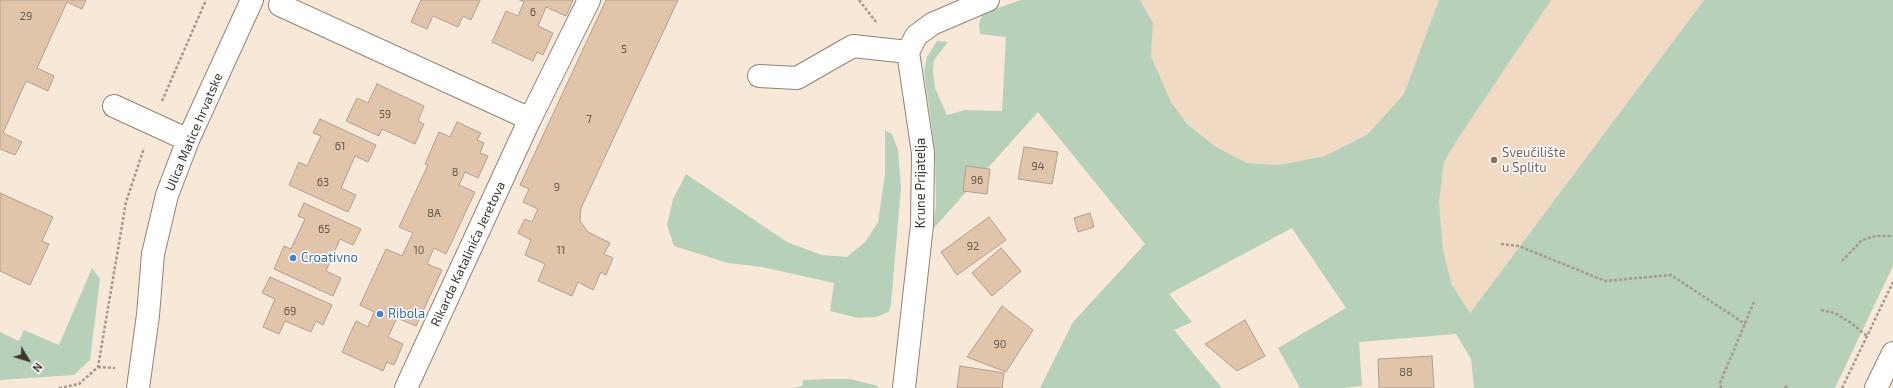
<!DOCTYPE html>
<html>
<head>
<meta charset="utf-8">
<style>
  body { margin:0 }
  #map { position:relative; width:1893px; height:388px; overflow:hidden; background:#f8e8d8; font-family:"Exo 2",sans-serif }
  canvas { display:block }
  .north { position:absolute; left:8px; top:340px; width:40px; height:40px; -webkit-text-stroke:3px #fff; paint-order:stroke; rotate:128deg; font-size:11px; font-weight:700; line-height:16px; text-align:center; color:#3b352f }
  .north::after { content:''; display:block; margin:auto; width:14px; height:18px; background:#3b352f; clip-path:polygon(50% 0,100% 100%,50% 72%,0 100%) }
</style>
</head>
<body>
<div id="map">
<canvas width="1893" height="388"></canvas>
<div class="north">N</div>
</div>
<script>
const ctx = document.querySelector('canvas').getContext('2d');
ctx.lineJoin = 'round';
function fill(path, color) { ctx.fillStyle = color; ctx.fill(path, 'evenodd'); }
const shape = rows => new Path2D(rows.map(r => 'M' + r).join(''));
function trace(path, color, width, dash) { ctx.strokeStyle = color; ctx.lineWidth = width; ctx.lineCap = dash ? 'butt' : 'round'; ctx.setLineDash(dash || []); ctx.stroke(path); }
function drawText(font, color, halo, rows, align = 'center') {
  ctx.font = font + ' "Exo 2",sans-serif'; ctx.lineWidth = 3; ctx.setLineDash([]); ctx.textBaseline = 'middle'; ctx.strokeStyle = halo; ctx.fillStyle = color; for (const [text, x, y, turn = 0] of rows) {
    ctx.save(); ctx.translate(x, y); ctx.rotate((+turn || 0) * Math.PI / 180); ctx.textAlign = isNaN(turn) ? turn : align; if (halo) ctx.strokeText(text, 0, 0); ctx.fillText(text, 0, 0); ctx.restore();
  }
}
const built = shape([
  [1140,0,1704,0,1470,313,1452,285,1443,250,1439,201,1368,134,1325,156,1278,165,1247,163,1216,147,1187,124,1171,102,1151,56,1153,23]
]);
const green = shape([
  [1021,0,1140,0,1153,23,1151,56,1171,102,1187,124,1216,147,1247,163,1278,165,1325,156,1368,134,1404,94,1439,0,1551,0,1457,140,1444,162,1439,201,1443,250,1452,285,1470,313,1704,0,1893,0,1893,266,1835,388,1474,388,1471,359,1456,334,1359,342,1362,386,1341,388,1300,388,1278,348,1346,308,1292,228,1169,294,1192,322,1174,330,1222,388,1040,388,1073,322,1145,244,1038,112,933,229,936,205,935,151,924,71,927,57,937,41,948,42,934,60,933,70,935,88,947,115,965,110,1002,111,1006,37,980,34,979,24,983,13],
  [885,130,892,134,898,150,901,187,891,304,889,312,876,317,858,318,830,311,834,283,762,267,728,263,674,246,667,225,673,199,686,174,787,242,822,255,847,257,865,242,878,222,885,174],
  [92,268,100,279,90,360,74,375,0,380,0,332,19,341,24,330,59,345],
  [826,379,850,379,878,386,878,388,793,388,802,386,803,380]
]);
const building = shape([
  [0,0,86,0,82,9,67,2,37,68,54,76,48,91,26,81,3,133,22,142,15,155,0,149,0,0],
  [421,0,480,0,471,20,463,16,458,27,433,16,427,29,411,22,421,0],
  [520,0,573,0,566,16,546,7,538,26,553,33,543,55,537,52,533,61,492,42,506,11,518,16,524,2,520,0],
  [606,0,678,0,581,208,580,221,588,232,610,243,604,254,613,258,606,275,601,272,593,290,578,282,572,296,538,281,545,264,525,255,531,240,518,233,525,219,532,222,538,209,523,202,529,189,520,185,606,0],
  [377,84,424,106,418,121,424,124,415,144,382,129,379,136,346,121,357,98,368,103,377,84],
  [320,119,376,145,368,162,355,156,341,188,356,195,348,212,289,185,299,162,307,166,321,136,313,133,320,119],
  [457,122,481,133,477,140,484,143,480,153,488,156,478,178,465,172,459,185,475,192,446,254,434,248,427,264,442,270,416,326,397,318,388,337,403,344,394,365,387,362,383,371,342,352,356,321,368,327,374,312,360,305,386,249,402,256,413,233,399,227,428,165,425,164,439,132,450,137,457,122],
  [1024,147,1058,152,1052,184,1018,179,1024,147],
  [966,166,990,169,987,194,963,191,966,166],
  [0,193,53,217,42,241,49,244,30,285,0,271,0,193],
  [304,203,361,229,353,245,340,239,326,271,341,278,333,296,274,269,284,246,291,249,305,219,298,216,304,203],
  [1090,213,1094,227,1078,232,1074,218,1090,213],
  [989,217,1006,240,957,275,941,252,989,217],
  [1001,248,1021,271,992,296,972,273,1001,248],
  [270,277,332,305,323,325,316,321,311,332,285,321,279,334,263,327,275,299,262,293,270,277],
  [1002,306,1033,330,1006,372,967,357,1002,306],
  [1245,320,1265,356,1237,371,1205,344,1245,320],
  [1432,356,1434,388,1379,388,1378,359,1432,356],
  [960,366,1004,373,1002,388,957,388,960,366]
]);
const path = shape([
  [859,0,876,22],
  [162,101,206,0],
  [1501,244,1519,246,1605,281,1671,275,1745,324],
  [1842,261,1862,240,1876,236,1893,236],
  [1821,310,1835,313,1851,323,1867,336],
  [98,367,115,368],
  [59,388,79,384,98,367,126,202,144,148],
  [1721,388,1720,383,1754,302],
  [1785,388,1787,385],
  [1842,388,1893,282]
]);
const minor = shape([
  [280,5,530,119],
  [759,76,797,78,853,46,908,52],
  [114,106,188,140],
  [138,388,148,315,153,254,167,195,188,140,252,0],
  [406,388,530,119,589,0],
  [904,388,922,225,923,153,908,52,916,36,932,24,988,0],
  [1876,388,1893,353]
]);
const markers = [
  [1494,160,4,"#8d6e63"],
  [293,258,4,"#3f7fe0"],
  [380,314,4,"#3f7fe0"]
];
const numberNames = [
  ["6",533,12],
  ["29",26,16],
  ["5",624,49],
  ["59",385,114],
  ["7",589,119],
  ["61",340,146],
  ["94",1038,166],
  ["8",455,172],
  ["96",977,180],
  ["63",323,182],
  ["9",557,187],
  ["8A",434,213],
  ["65",324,229],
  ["92",973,246],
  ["10",419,250],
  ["11",561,250],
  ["69",290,311],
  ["90",1000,344],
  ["88",1406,372]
];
const streetNames = [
  ["Ulica Matice hrvatske",194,132,-67],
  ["Krune Prijatelja",921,183,-90],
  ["Rikarda Katalinića Jeretova",468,254,-65]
];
const educationNames = [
  ["Sveučilište",1502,153],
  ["u Splitu",1502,168]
];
const shopNames = [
  ["Croativno",301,258],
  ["Ribola",388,314]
];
fill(built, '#f0dac4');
fill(green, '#b7d0ba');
fill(building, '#e0c5aa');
trace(building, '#ae9f90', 1);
trace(minor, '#918374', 24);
trace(path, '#a5998e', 2.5, [3, 2]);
trace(minor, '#fff', 22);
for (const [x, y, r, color] of markers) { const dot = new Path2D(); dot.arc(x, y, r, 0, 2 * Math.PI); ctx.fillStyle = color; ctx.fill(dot); trace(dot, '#fff', 1.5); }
drawText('11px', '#64594e', null, numberNames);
drawText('13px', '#3b352f', '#fff', streetNames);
drawText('13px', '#785e54', '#fff', educationNames, 'left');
drawText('13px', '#366cbe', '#fff', shopNames, 'left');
</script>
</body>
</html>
